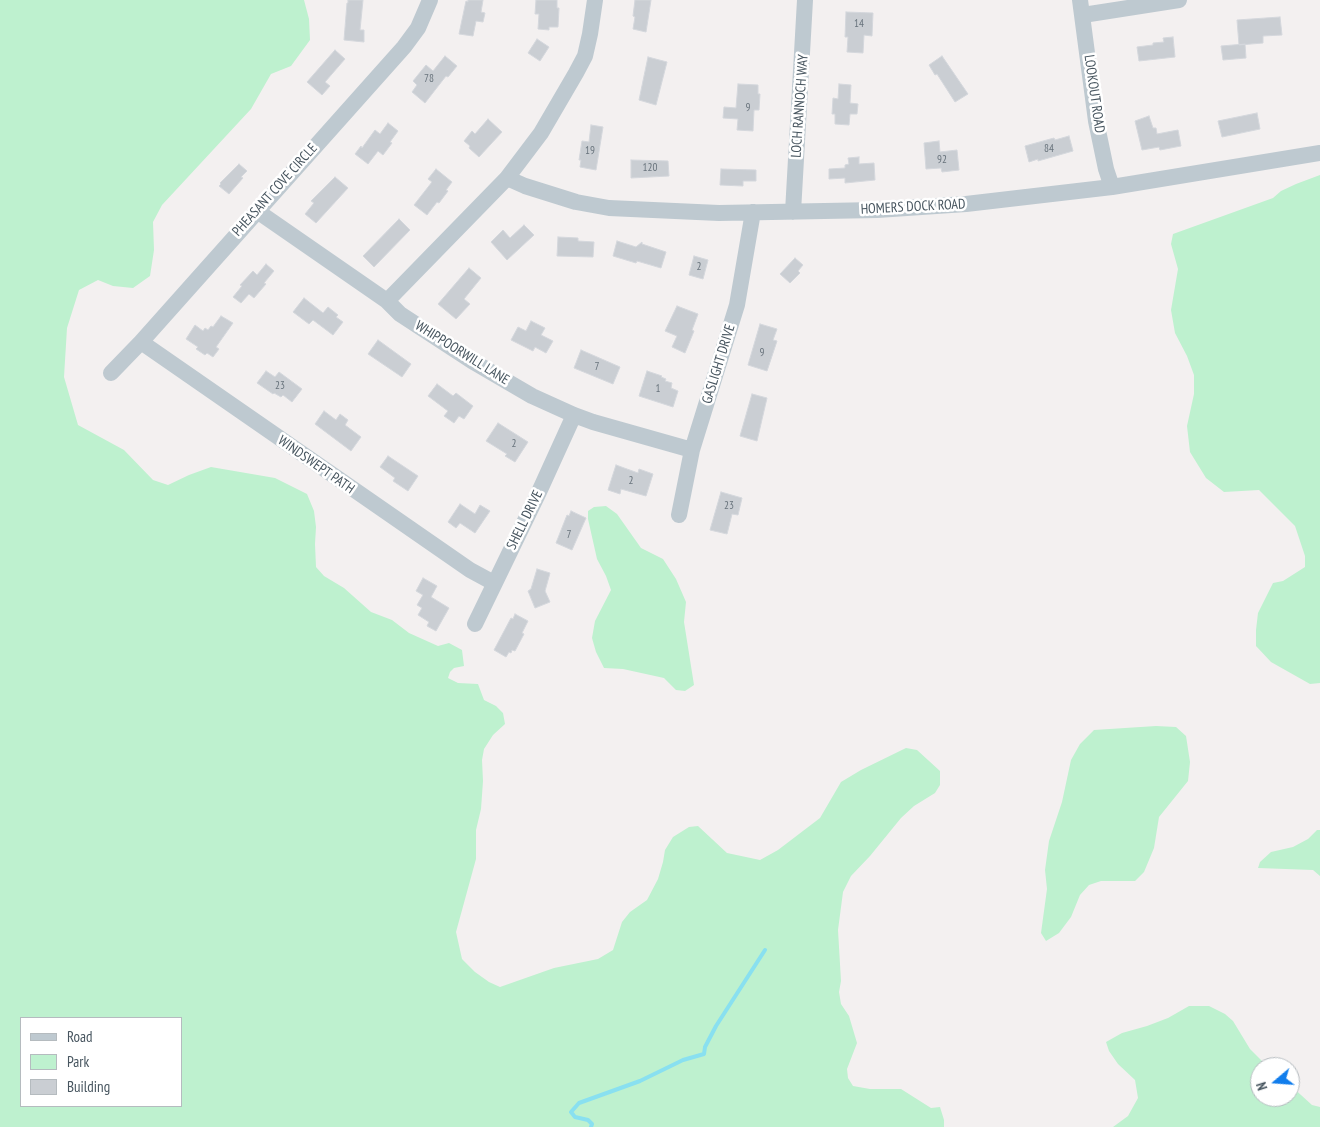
<!DOCTYPE html>
<html>
<head>
<meta charset="utf-8">
<style>
  body { margin:0 }
  #map { position:relative; width:1320px; height:1127px; overflow:hidden; background:#f3f0f0; font-family:"PT Sans Narrow",sans-serif }
  canvas { display:block }
  .legend { position:absolute; left:20px; top:1017px; width:162px; height:90px; box-sizing:border-box; background:#fff; border:1px solid #b5bbbf; margin:0; padding:6px 9px; list-style:none; font-size:15px; color:#47555f }
  .legend li { display:flex; align-items:center; gap:10px; height:25px }
  .legend b { width:25px; border:1px solid #b5bbbf }
  .north { position:absolute; left:1250px; top:1057px; width:50px; height:50px; box-sizing:border-box; background:#fff; border:1px solid #b5bbbf; border-radius:50%; rotate:252deg; font-size:14px; font-weight:700; line-height:20px; text-align:center; color:#47555f }
  .north::after { content:''; display:block; margin:auto; width:18px; height:22px; background:#117dec; clip-path:polygon(50% 0,100% 100%,50% 72%,0 100%) }
</style>
</head>
<body>
<div id="map">
<canvas width="1320" height="1127"></canvas>
<ul class="legend">
<li><b style="height:6px;background:#bec9d0"></b>Road</li>
<li><b style="height:14px;background:#bef1cf"></b>Park</li>
<li><b style="height:14px;background:#caced3"></b>Building</li>
</ul>
<div class="north">N</div>
</div>
<script>
const ctx = document.querySelector('canvas').getContext('2d');
ctx.lineJoin = 'round';
function fill(path, color) { ctx.fillStyle = color; ctx.fill(path, 'evenodd'); }
const shape = rows => new Path2D(rows.map(r => 'M' + r).join(''));
function trace(path, color, width, dash) { ctx.strokeStyle = color; ctx.lineWidth = width; ctx.lineCap = dash ? 'butt' : 'round'; ctx.setLineDash(dash || []); ctx.stroke(path); }
function drawText(font, color, halo, rows, align = 'center') {
  ctx.font = font + ' "PT Sans Narrow",sans-serif'; ctx.lineWidth = 5; ctx.setLineDash([]); ctx.textBaseline = 'middle'; ctx.strokeStyle = halo; ctx.fillStyle = color; for (const [text, x, y, turn = 0] of rows) {
    ctx.save(); ctx.translate(x, y); ctx.rotate((+turn || 0) * Math.PI / 180); ctx.textAlign = isNaN(turn) ? turn : align; if (halo) ctx.strokeText(text, 0, 0); ctx.fillText(text, 0, 0); ctx.restore();
  }
}
const green = shape([
  [0,0,304,0,309,19,310,40,291,66,271,74,251,109,162,205,153,222,154,250,150,276,133,288,113,286,98,280,79,290,67,328,64,377,78,425,124,450,153,480,168,485,189,475,211,467,275,478,307,494,314,511,316,527,315,544,316,567,324,576,344,588,371,612,392,620,409,633,438,646,449,643,462,650,464,666,454,668,450,672,448,678,458,683,478,684,484,700,496,706,503,713,505,724,493,735,484,749,482,760,483,781,481,809,476,830,476,859,456,932,462,959,475,972,489,982,500,987,554,968,598,959,613,950,622,922,630,912,647,900,658,879,663,862,665,850,673,837,689,827,698,826,727,853,760,860,778,850,820,818,841,782,861,770,906,748,917,750,940,771,940,785,935,793,914,806,901,818,870,856,851,876,843,892,838,930,841,981,839,992,841,1004,849,1016,857,1043,847,1069,848,1078,853,1086,870,1089,901,1089,931,1108,940,1107,944,1120,944,1127,0,1127],
  [21,1018,181,1018,181,1106,21,1106],
  [1320,175,1320,683,1310,684,1271,662,1256,646,1256,630,1258,613,1273,583,1283,581,1305,567,1305,556,1295,526,1259,490,1224,492,1206,478,1190,452,1187,426,1194,394,1194,375,1187,356,1175,333,1171,310,1178,269,1171,244,1173,234,1273,198,1281,191,1296,184],
  [606,506,617,514,641,548,663,559,676,579,686,602,684,622,694,685,685,691,676,690,664,678,623,669,604,668,596,652,592,638,595,621,611,590,606,576,597,559,588,519,588,511,594,507],
  [1156,726,1176,727,1186,736,1190,762,1188,781,1159,817,1154,848,1144,872,1135,881,1101,881,1089,885,1080,895,1071,917,1059,933,1046,941,1041,933,1047,889,1045,870,1049,841,1062,802,1071,760,1080,744,1094,730],
  [1317,830,1320,830,1320,876,1313,870,1258,868,1260,862,1271,852,1293,847,1308,839],
  [1189,1006,1209,1006,1225,1014,1233,1021,1250,1049,1268,1067,1260,1067,1260,1097,1290,1097,1290,1085,1312,1105,1320,1107,1320,1127,1113,1127,1128,1116,1138,1098,1135,1080,1118,1064,1109,1051,1106,1042,1122,1033,1147,1026,1168,1018]
]);
const stream = shape([
  [591,1127,592,1124,588,1120,575,1117,571,1112,579,1103,640,1081,683,1060,704,1054,705,1047,716,1026,765,950]
]);
const building = shape([
  [348,0,363,0,360,30,364,30,364,42,344,40,347,3,348,3,348,0],
  [468,0,483,0,481,12,485,13,483,22,476,21,473,36,459,34,466,1,468,2,468,0],
  [536,0,557,0,557,8,559,8,558,27,549,27,549,30,538,29,539,14,535,14,536,0],
  [635,0,651,0,646,32,633,29,635,17,633,16,635,0],
  [846,12,873,13,872,36,864,35,863,53,847,52,848,37,845,37,846,12],
  [1280,17,1282,35,1263,36,1263,43,1239,45,1237,20,1280,17],
  [1173,37,1175,57,1139,61,1137,47,1153,45,1153,43,1164,42,1163,38,1173,37],
  [537,39,549,47,540,61,528,53,537,39],
  [1245,44,1246,58,1223,60,1221,46,1245,44],
  [335,50,345,59,325,82,330,86,322,95,307,82,335,50],
  [445,56,457,66,448,77,446,76,425,103,412,92,417,85,413,81,426,65,433,71,445,56],
  [942,56,968,94,955,102,937,74,935,75,929,65,942,56],
  [648,57,667,62,656,105,639,100,648,57],
  [738,84,758,85,758,94,760,94,759,110,754,110,753,131,737,130,738,119,723,118,724,107,736,108,738,84],
  [839,84,851,85,850,103,858,104,857,114,850,114,849,125,835,124,835,114,832,114,833,98,838,99,839,84],
  [1257,113,1260,129,1222,137,1218,121,1257,113],
  [1149,116,1153,128,1156,128,1157,134,1178,130,1181,146,1160,150,1159,147,1142,150,1135,121,1149,116],
  [488,119,502,132,479,157,469,148,470,146,464,141,472,131,475,134,488,119],
  [388,123,398,131,390,142,392,143,383,155,378,151,368,164,355,154,361,146,362,148,375,130,380,134,388,123],
  [591,125,603,127,596,170,580,167,581,160,579,160,582,141,589,142,591,125],
  [1069,136,1073,151,1038,161,1038,159,1029,162,1025,146,1054,138,1055,140,1069,136],
  [939,141,940,152,957,150,959,170,942,172,941,168,926,169,924,143,939,141],
  [859,157,859,164,874,163,875,180,845,183,845,178,829,179,829,169,845,168,845,165,849,164,848,158,859,157],
  [631,160,668,161,669,176,631,178,631,160],
  [239,164,247,171,241,177,243,178,229,194,219,186,221,184,220,183,239,164],
  [436,169,452,182,446,190,448,191,439,203,437,202,427,215,414,205,432,182,428,179,436,169],
  [721,169,756,170,756,181,743,181,743,186,720,185,721,169],
  [335,177,348,188,316,223,305,214,314,203,311,201,335,177],
  [399,219,410,230,374,267,363,256,399,219],
  [524,225,534,235,507,260,491,242,503,230,510,238,524,225],
  [558,237,578,238,578,241,594,242,593,257,557,256,558,237],
  [617,241,636,247,642,242,642,244,666,252,661,268,637,261,636,263,613,256,617,241],
  [694,256,708,260,703,279,689,275,694,256],
  [795,258,803,265,798,271,800,273,790,283,780,274,795,258],
  [266,264,274,271,264,283,266,284,254,298,249,294,241,303,233,297,242,286,240,285,253,271,257,275,266,264],
  [469,268,481,278,464,299,470,304,456,319,438,304,469,268],
  [304,298,323,313,328,307,338,315,336,317,343,322,333,335,313,320,309,324,293,312,304,298],
  [677,306,698,314,692,330,694,331,685,353,672,347,677,336,665,331,677,306],
  [221,316,233,323,216,347,219,349,213,357,207,353,205,355,196,349,198,347,186,339,195,325,203,331,205,328,208,330,211,326,213,327,221,316],
  [531,321,545,328,541,335,553,341,546,353,535,347,533,351,511,340,518,327,526,331,531,321],
  [760,324,777,329,773,340,777,341,767,371,748,365,760,324],
  [378,340,411,364,402,377,368,354,378,340],
  [581,350,620,367,613,384,574,368,581,350],
  [266,371,275,377,279,372,302,389,292,402,283,395,281,397,274,393,273,394,257,383,266,371],
  [647,371,662,376,661,377,666,379,665,381,672,383,671,388,678,391,673,407,639,396,647,371],
  [437,384,453,396,456,393,473,406,464,419,459,416,454,423,444,416,448,411,428,396,437,384],
  [752,394,767,398,757,441,740,436,752,394],
  [324,411,336,420,340,414,348,420,345,425,361,437,351,451,315,424,324,411],
  [498,423,528,442,515,462,505,456,507,454,486,441,498,423],
  [388,456,418,476,408,491,393,481,395,478,380,467,388,456],
  [616,465,638,473,639,469,653,474,646,496,621,489,620,494,608,490,616,465],
  [721,492,742,498,738,515,732,514,727,534,710,530,721,492],
  [460,504,475,514,480,505,490,511,475,533,460,523,456,528,448,522,460,504],
  [571,511,586,518,572,550,556,543,567,515,569,516,571,511],
  [537,569,550,573,545,591,550,602,535,608,528,591,531,589,537,569],
  [423,578,437,586,431,597,449,608,436,631,427,626,429,622,418,615,422,608,417,605,423,595,416,591,423,578],
  [515,614,528,621,522,633,524,634,515,651,512,650,511,653,509,652,506,657,494,650,511,618,513,619,515,614]
]);
const minor = shape([
  [1080,0,1096,121,1106,169,1112,187],
  [1083,15,1179,0],
  [507,178,525,186,576,202,609,208,719,213,877,210,966,204,1112,187,1320,153],
  [257,211,387,301,400,314,472,361,532,396,574,415,593,422,692,450],
  [793,212,805,0],
  [387,301,507,178,541,133,576,73,585,56,590,34,595,0],
  [141,342,470,570,494,583],
  [111,373,141,342,404,47,418,28,430,0],
  [679,515,692,450,737,305,753,212],
  [475,624,539,492,574,415]
]);
const numberNames = [
  ["14",859,24],
  ["78",429,79],
  ["9",748,108],
  ["84",1049,149],
  ["19",590,151],
  ["92",942,160],
  ["120",650,168],
  ["2",699,267],
  ["9",762,353],
  ["7",597,367],
  ["23",280,386],
  ["1",658,389],
  ["2",514,444],
  ["2",631,481],
  ["23",729,506],
  ["7",569,535]
];
const streetNames = [
  ["LOOKOUT ROAD",1094,94,82],
  ["LOCH RANNOCH WAY",800,106,-86],
  ["PHEASANT COVE CIRCLE",275,190,-48],
  ["HOMERS DOCK ROAD",913,207,-3],
  ["WHIPPOORWILL LANE",462,353,32],
  ["GASLIGHT DRIVE",719,364,-73],
  ["WINDSWEPT PATH",316,465,35],
  ["SHELL DRIVE",525,520,-64]
];
fill(green, '#bef1cf');
trace(stream, '#89e0f0', 4);
fill(building, '#caced3');
trace(building, '#d4d7dc', 1);
trace(minor, '#bec9d0', 16);
drawText('11px', '#68737c', null, numberNames);
drawText('14px', '#47555f', '#fff', streetNames);
</script>
</body>
</html>
